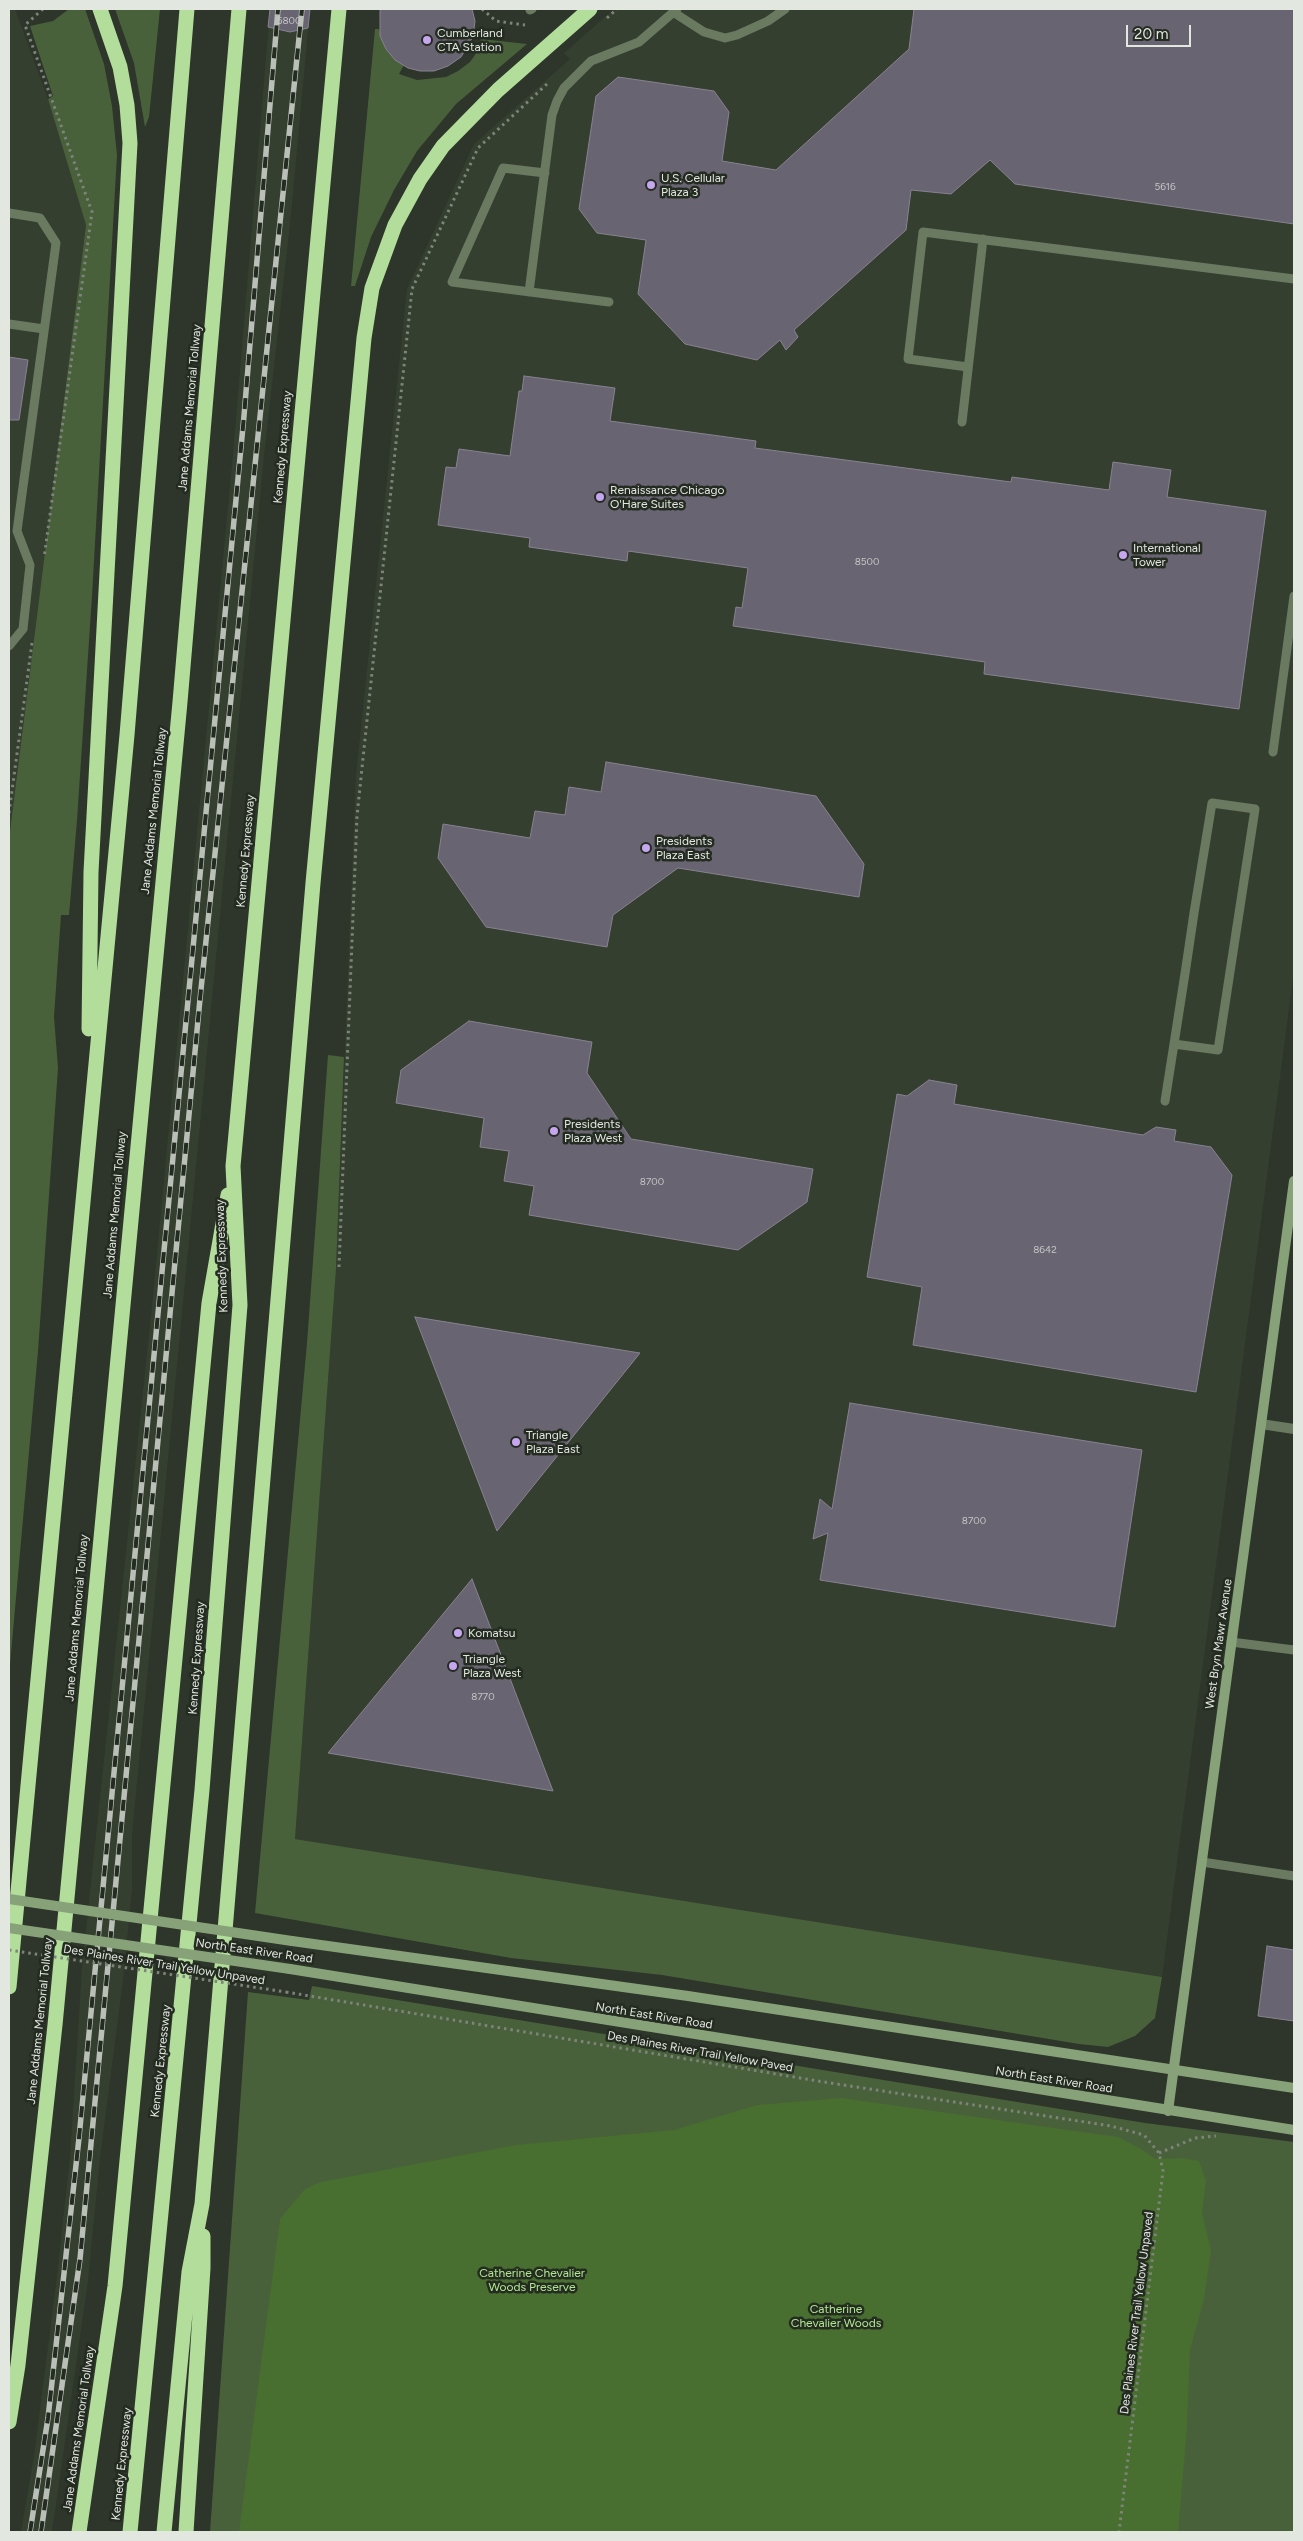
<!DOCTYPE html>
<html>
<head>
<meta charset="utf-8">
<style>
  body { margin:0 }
  #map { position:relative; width:1303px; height:2541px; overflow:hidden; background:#2e352a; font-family:Figtree,sans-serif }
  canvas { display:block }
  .frame { position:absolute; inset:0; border:10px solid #e2e7e0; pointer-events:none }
  .scale { position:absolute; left:1126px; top:25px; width:65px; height:22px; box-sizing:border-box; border:2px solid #e2e7e0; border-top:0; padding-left:6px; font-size:15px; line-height:18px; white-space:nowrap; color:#e2e7e0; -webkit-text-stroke:4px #242b21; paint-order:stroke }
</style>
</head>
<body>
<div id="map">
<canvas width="1303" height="2541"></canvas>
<div class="frame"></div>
<div class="scale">20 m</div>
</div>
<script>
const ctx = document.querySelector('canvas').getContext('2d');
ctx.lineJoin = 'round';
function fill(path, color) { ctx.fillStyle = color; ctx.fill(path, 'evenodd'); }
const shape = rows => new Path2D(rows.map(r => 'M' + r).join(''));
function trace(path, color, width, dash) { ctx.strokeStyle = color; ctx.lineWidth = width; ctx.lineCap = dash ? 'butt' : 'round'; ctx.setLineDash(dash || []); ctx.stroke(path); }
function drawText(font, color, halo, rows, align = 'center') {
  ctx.font = font + ' Figtree,sans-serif'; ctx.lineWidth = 5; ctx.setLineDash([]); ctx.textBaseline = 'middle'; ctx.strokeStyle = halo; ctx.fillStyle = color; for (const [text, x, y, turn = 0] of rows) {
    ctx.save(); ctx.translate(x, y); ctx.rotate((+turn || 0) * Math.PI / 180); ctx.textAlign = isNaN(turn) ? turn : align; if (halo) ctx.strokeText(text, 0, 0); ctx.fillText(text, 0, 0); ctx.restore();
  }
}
const built = shape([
  [9,9,15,9,48,99,86,225,9,839],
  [270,9,310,9,291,215,264,456,132,1835,132,1889,123,1980,100,2158,88,2281,52,2532,21,2532,34,2456,56,2284,70,2157,82,1968,152,1306,233,454],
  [614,9,1294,9,1294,970,1162,1977,295,1839,336,1269,356,775,407,289,474,144,570,59,564,53]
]);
const green = shape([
  [69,9,85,9,104,64,112,106,117,155,92,596,77,820,69,915,61,915,54,1017,58,1068,38,1351,9,1676,9,839,86,225,48,99,53,96,30,26,53,21],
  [115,9,160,9,149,117,145,127,134,63],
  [375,29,379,29,386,49,395,60,404,65,399,74,417,80,446,77,458,71,470,62,477,52,481,39,527,44,456,104,417,151,394,190,371,237,355,286,351,286],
  [328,1055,344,1057,336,1269,295,1839,1162,1977,1155,2018,1135,2036,1108,2047,1079,2044,662,1975,511,1958,255,1913,307,1343],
  [312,1986,1145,2123,1294,2142,1294,2532,210,2532,248,1992,309,2000]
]);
const forest = shape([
  [842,2098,1118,2137,1143,2150,1155,2159,1182,2158,1199,2161,1206,2181,1202,2213,1211,2250,1204,2299,1190,2350,1187,2428,1178,2532,239,2532,280,2219,305,2189,321,2182,516,2145,674,2130,757,2105]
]);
const building = shape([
  [270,9,310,9,308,28,290,32,268,27,270,9],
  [380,9,472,9,475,21,473,37,461,57,448,66,434,71,420,71,408,68,395,60,386,49,380,36,380,9],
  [914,9,1294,9,1294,224,1015,184,990,160,951,194,911,190,906,230,794,330,798,337,786,350,780,340,757,360,685,344,638,294,646,240,597,233,579,209,596,96,618,77,714,91,729,112,722,161,776,170,909,49,914,9],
  [9,357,28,360,19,420,9,420,9,357],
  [524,376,615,388,610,421,756,441,755,448,1011,482,1012,477,1109,490,1113,462,1171,470,1167,497,1266,511,1239,709,984,674,985,662,733,626,736,607,742,608,748,568,628,551,627,561,529,547,530,538,438,525,446,467,456,468,459,449,510,456,519,391,522,391,524,376],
  [606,762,816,796,864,864,859,897,678,868,613,915,607,947,486,927,438,858,443,824,530,838,535,811,565,815,569,787,601,792,606,762],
  [469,1021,592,1042,587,1073,631,1139,813,1169,807,1202,738,1250,529,1215,534,1186,504,1181,509,1151,480,1147,484,1118,396,1103,401,1070,469,1021],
  [929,1080,957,1085,954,1104,1143,1135,1156,1127,1176,1130,1174,1141,1211,1147,1232,1175,1196,1392,913,1345,922,1287,867,1277,897,1094,907,1096,929,1080],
  [415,1317,640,1353,497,1531,415,1317],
  [850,1403,1142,1450,1115,1627,820,1580,828,1533,813,1539,820,1499,832,1509,850,1403],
  [472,1579,553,1791,328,1753,472,1579],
  [1267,1946,1294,1950,1294,2021,1258,2016,1267,1946]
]);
const path = shape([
  [43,9,25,25,92,212,44,558],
  [482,9,496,21,525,25],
  [607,18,617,9],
  [9,813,32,643],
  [339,1267,357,816,412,289,478,148,547,84],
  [286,1992,824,2082,1111,2126,1144,2135,1159,2153,1163,2171,1119,2532],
  [1159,2153,1195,2138,1216,2136]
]);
const lane = shape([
  [530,10,532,9],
  [673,12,704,32,725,38,737,35,768,21,785,9],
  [545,173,503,168,452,282,609,302],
  [9,213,40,218,56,243,17,531,30,565,23,629,9,646],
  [529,292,552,115,557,101,564,88,591,61,639,42,677,9],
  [9,324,44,329],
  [968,367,908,359,923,232,1294,279],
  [962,422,983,239],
  [1273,752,1294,596],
  [1165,1101,1174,1044,1186,967,1194,913,1212,803,1255,809,1218,1050,1174,1044],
  [1231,1642,1294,1650],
  [1202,1862,1294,1876]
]);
const street = shape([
  [1261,1424,1294,1429]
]);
const secondary = shape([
  [292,1941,688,1996,1294,2088],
  [290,1969,1294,2130],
  [1168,2111,1294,1181]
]);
const highway = shape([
  [89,1029,91,872,130,143,127,105,120,67,100,9],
  [9,1987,127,735,187,9],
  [9,2422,18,2365,55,2025,180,702,239,9],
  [79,2532,115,2286,209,1303,228,1195],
  [130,2532,202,1790,240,1305,233,1166,339,9],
  [164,2532,189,2272,202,2204,313,883,364,338,372,288,395,225,420,179,443,146,498,90,590,9],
  [186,2532,203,2268,203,2236]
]);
const rail = shape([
  [30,2532,48,2418,79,2138,244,416,278,9],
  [41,2532,80,2259,200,999,302,9]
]);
const pathBridge = shape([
  [9,1950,286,1992]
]);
const secondaryBridge = shape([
  [9,1899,292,1941],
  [9,1928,290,1969]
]);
const markers = [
  [427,40,5,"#c6a6f0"],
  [651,185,5,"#c6a6f0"],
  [600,497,5,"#c6a6f0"],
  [1123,555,5,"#c6a6f0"],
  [646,848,5,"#c6a6f0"],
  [554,1131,5,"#c6a6f0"],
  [516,1442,5,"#c6a6f0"],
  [458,1633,5,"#c6a6f0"],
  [453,1666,5,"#c6a6f0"]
];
const numberNames = [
  ["5800",289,21],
  ["5616",1165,187],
  ["8500",867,562],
  ["8700",652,1182],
  ["8642",1045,1250],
  ["8700",974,1521],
  ["8770",483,1697]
];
const poiNames = [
  ["Cumberland",437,33],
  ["CTA Station",437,47],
  ["U.S. Cellular",661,178],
  ["Plaza 3",661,192],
  ["Renaissance Chicago",610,490],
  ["O'Hare Suites",610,504],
  ["International",1133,548],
  ["Tower",1133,562],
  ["Presidents",656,841],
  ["Plaza East",656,855],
  ["Presidents",564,1124],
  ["Plaza West",564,1138],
  ["Triangle",526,1435],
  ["Plaza East",526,1449],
  ["Komatsu",468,1633],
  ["Triangle",463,1659],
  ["Plaza West",463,1673]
];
const streetNames = [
  ["Jane Addams Memorial Tollway",190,408,-85],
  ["Kennedy Expressway",283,447,-85],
  ["Jane Addams Memorial Tollway",154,811,-84],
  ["Kennedy Expressway",246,851,-85],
  ["Jane Addams Memorial Tollway",115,1215,-85],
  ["Kennedy Expressway",222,1256,-92],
  ["Jane Addams Memorial Tollway",77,1618,-85],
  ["West Bryn Mawr Avenue",1219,1644,-82],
  ["Kennedy Expressway",197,1658,-86],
  ["North East River Road",254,1951,8],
  ["Des Plaines River Trail Yellow Unpaved",164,1965,9],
  ["North East River Road",654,2016,9],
  ["Jane Addams Memorial Tollway",40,2021,-84],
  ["Des Plaines River Trail Yellow Paved",700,2052,10],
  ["Kennedy Expressway",161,2061,-84],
  ["North East River Road",1054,2080,9],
  ["Des Plaines River Trail Yellow Unpaved",1137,2313,-83],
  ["Jane Addams Memorial Tollway",79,2429,-82],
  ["Kennedy Expressway",122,2464,-84]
];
const parkNames = [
  ["Catherine Chevalier",532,2273],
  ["Woods Preserve",532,2287],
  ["Catherine",836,2309],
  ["Chevalier Woods",836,2323]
];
fill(built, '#353f2f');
fill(green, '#48613a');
fill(forest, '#486e30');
fill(building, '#696471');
trace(building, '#878290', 1);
trace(path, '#7e847b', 3, [2.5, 4]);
trace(lane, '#697a60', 9);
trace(street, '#697a60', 10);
trace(secondary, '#87a278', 10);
trace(highway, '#b2dd9b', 15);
trace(rail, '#bac0b8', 5.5);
trace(rail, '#242b21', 4, [11]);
trace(pathBridge, '#7e847b', 3, [2.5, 4]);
trace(secondaryBridge, '#87a278', 10);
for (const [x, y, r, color] of markers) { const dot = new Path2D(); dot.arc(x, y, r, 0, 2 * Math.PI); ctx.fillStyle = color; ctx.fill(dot); trace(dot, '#242b21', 2); }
drawText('10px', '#c4c6c4', null, numberNames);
drawText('12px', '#e2e7e0', '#242b21', poiNames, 'left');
drawText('12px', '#e2e7e0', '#242b21', streetNames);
drawText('12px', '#afe78f', '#242b21', parkNames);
</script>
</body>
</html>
